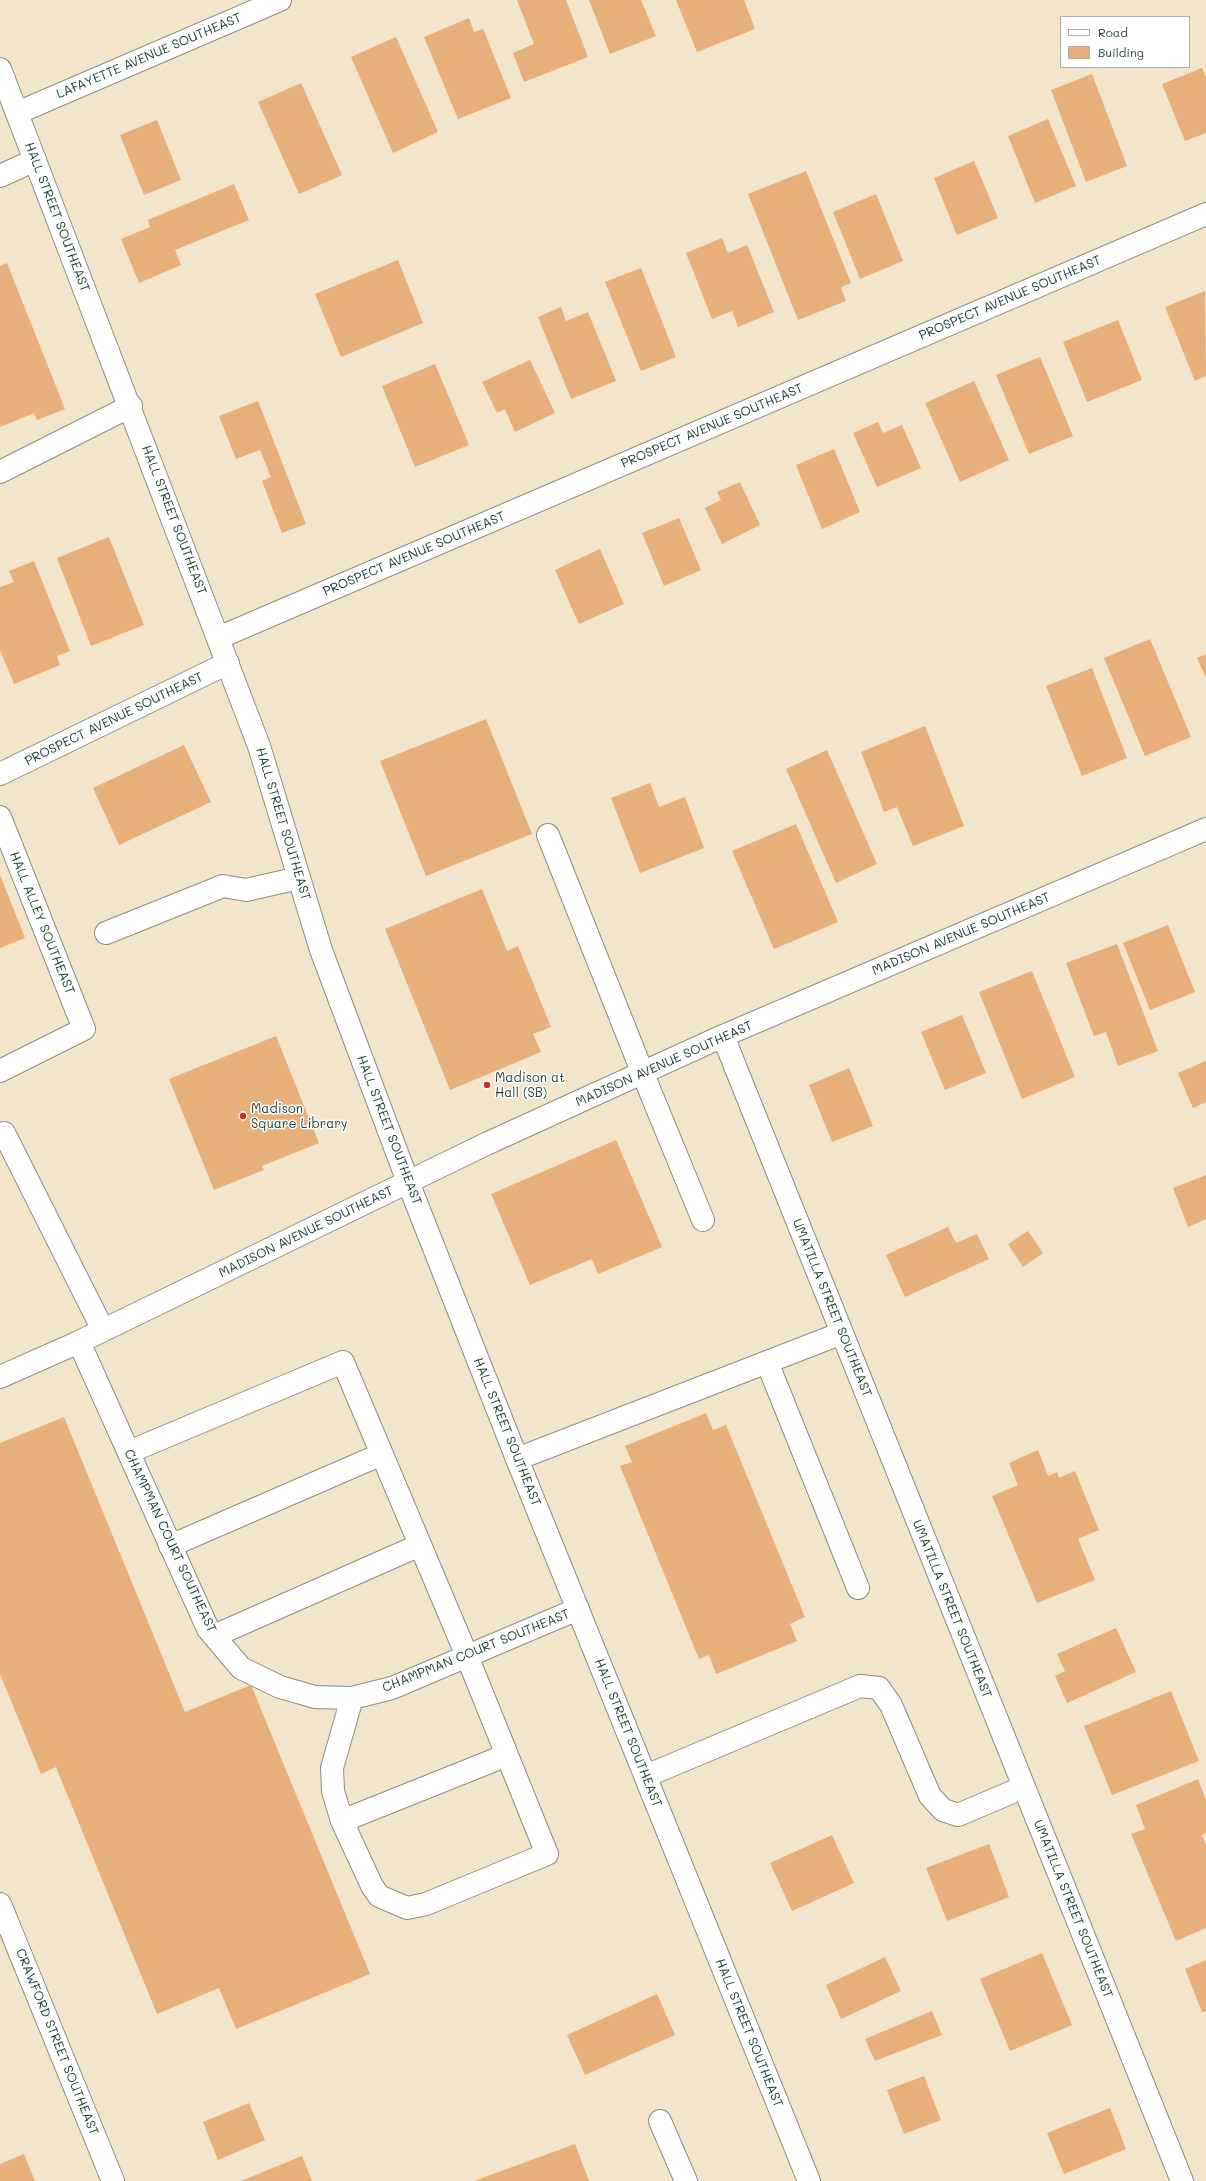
<!DOCTYPE html>
<html>
<head>
<meta charset="utf-8">
<style>
  body { margin:0 }
  #map { position:relative; width:1206px; height:2181px; overflow:hidden; background:#f2e5cb; font-family:Mali,sans-serif }
  canvas { display:block }
  .legend { position:absolute; left:1060px; top:16px; width:130px; height:52px; box-sizing:border-box; background:#fff; border:1px solid #a5b1ae; margin:0; padding:5px 7px; list-style:none; font-size:12px; color:#1f3d34 }
  .legend li { display:flex; align-items:center; gap:8px; height:20px }
  .legend b { width:20px; border:1px solid #a5b1ae }
</style>
</head>
<body>
<div id="map">
<canvas width="1206" height="2181"></canvas>
<ul class="legend">
<li><b style="height:5px;background:#fff"></b>Road</li>
<li><b style="height:11px;background:#e7af7a"></b>Building</li>
</ul>
</div>
<script>
const ctx = document.querySelector('canvas').getContext('2d');
ctx.lineJoin = 'round';
function fill(path, color) { ctx.fillStyle = color; ctx.fill(path, 'evenodd'); }
const shape = rows => new Path2D(rows.map(r => 'M' + r).join(''));
function trace(path, color, width, dash) { ctx.strokeStyle = color; ctx.lineWidth = width; ctx.lineCap = dash ? 'butt' : 'round'; ctx.setLineDash(dash || []); ctx.stroke(path); }
function drawText(font, color, halo, rows, align = 'center') {
  ctx.font = font + ' Mali,sans-serif'; ctx.lineWidth = 3; ctx.setLineDash([]); ctx.textBaseline = 'middle'; ctx.strokeStyle = halo; ctx.fillStyle = color; for (const [text, x, y, turn = 0] of rows) {
    ctx.save(); ctx.translate(x, y); ctx.rotate((+turn || 0) * Math.PI / 180); ctx.textAlign = isNaN(turn) ? turn : align; if (halo) ctx.strokeText(text, 0, 0); ctx.fillText(text, 0, 0); ctx.restore();
  }
}
const building = shape([
  [517,0,566,0,588,57,524,82,513,53,534,44],
  [589,0,641,0,656,36,610,54],
  [676,0,744,0,755,29,697,52],
  [469,18,474,32,483,29,511,98,458,119,424,37],
  [396,37,438,132,393,153,351,57],
  [1202,68,1206,77,1206,133,1185,141,1162,84],
  [1092,74,1127,166,1086,182,1051,90],
  [301,83,342,175,299,194,258,102],
  [1048,119,1076,186,1035,203,1008,136],
  [157,120,181,180,144,195,120,135],
  [974,161,998,218,957,235,934,178],
  [806,171,851,283,841,287,846,301,798,320,748,194],
  [234,184,249,220,175,250,181,265,139,283,121,239,150,227,148,220],
  [876,194,903,261,860,279,833,212],
  [722,238,728,253,747,245,774,312,738,327,732,311,712,319,686,253],
  [398,260,423,323,341,357,315,294],
  [7,263,65,409,37,420,34,413,0,427,0,266],
  [641,268,676,357,641,371,605,282],
  [1205,291,1206,376,1195,381,1165,307],
  [561,307,566,321,588,312,616,381,571,399,538,317],
  [1118,320,1142,380,1087,402,1063,342],
  [1040,357,1073,436,1029,454,996,375],
  [530,360,555,413,515,432,505,409,497,413,482,382],
  [435,364,469,445,415,467,382,386],
  [974,381,1009,460,960,482,925,403],
  [258,401,306,524,282,533,262,481,271,477,260,450,236,459,219,416],
  [878,422,883,433,902,425,921,468,877,487,853,433],
  [834,449,860,512,822,529,796,465],
  [740,482,760,525,722,544,705,508,721,500,717,492],
  [679,518,701,570,664,586,642,533],
  [109,537,144,625,91,646,57,558],
  [600,549,624,604,579,624,555,570],
  [34,561,70,651,57,656,60,665,14,684,0,650,0,587,14,582,9,571],
  [1150,639,1191,737,1145,756,1104,658],
  [1206,654,1206,678,1197,658],
  [1092,668,1127,758,1082,776,1046,686],
  [486,719,532,834,426,876,380,761],
  [925,726,964,826,913,846,897,807,884,812,861,752],
  [184,745,211,802,119,845,93,788],
  [827,750,877,864,836,883,786,769],
  [650,783,659,807,685,797,704,848,640,873,611,798],
  [796,824,838,922,774,949,732,851],
  [0,875,25,938,0,948],
  [482,889,507,951,518,946,551,1027,533,1034,541,1052,450,1090,385,929],
  [1168,925,1195,992,1150,1010,1123,943],
  [1117,944,1158,1051,1118,1066,1106,1032,1094,1036,1066,963],
  [1032,971,1075,1077,1022,1099,979,992],
  [962,1015,986,1073,945,1090,921,1032],
  [276,1036,319,1143,262,1166,264,1170,214,1190,169,1079],
  [1206,1061,1206,1102,1193,1108,1178,1073],
  [849,1068,873,1126,832,1142,809,1085],
  [616,1140,662,1247,598,1274,592,1259,530,1285,491,1194],
  [1206,1175,1206,1219,1188,1227,1173,1188],
  [948,1227,956,1243,977,1234,989,1259,905,1297,886,1255],
  [1028,1231,1043,1253,1023,1267,1008,1244],
  [706,1413,713,1430,726,1425,805,1617,790,1624,797,1641,716,1674,709,1655,699,1659,620,1466,632,1462,625,1446],
  [64,1417,185,1712,251,1685,370,1974,236,2029,219,1988,157,2014,56,1767,41,1774,0,1674,0,1443],
  [1038,1450,1048,1476,1057,1472,1059,1478,1075,1471,1099,1530,1078,1539,1095,1580,1037,1603,992,1496,1018,1485,1009,1463],
  [1116,1628,1136,1672,1067,1703,1055,1676,1065,1671,1057,1654],
  [1171,1691,1199,1761,1112,1795,1084,1726],
  [1198,1779,1206,1800,1206,1833,1202,1835,1206,1845,1206,1928,1176,1941,1131,1834,1145,1829,1136,1805],
  [832,1835,854,1883,792,1911,770,1863],
  [989,1844,1009,1897,947,1921,926,1868],
  [1042,1953,1072,2025,1010,2051,980,1979],
  [885,1957,901,1991,841,2019,826,1985],
  [1206,1960,1206,2011,1202,2012,1185,1969],
  [657,1994,675,2035,585,2075,567,2035],
  [932,2011,942,2035,875,2061,865,2039],
  [924,2076,941,2120,904,2134,887,2090],
  [249,2103,265,2140,218,2160,203,2122],
  [1110,2108,1126,2149,1064,2174,1047,2133],
  [575,2144,589,2181,474,2181],
  [24,2154,35,2181,0,2181,0,2164],
  [302,2156,312,2181,241,2181]
]);
const minor = shape([
  [17,113,280,0],
  [0,176,35,160],
  [0,472,131,406],
  [218,638,1206,214],
  [0,774,228,663],
  [0,817,84,1029,0,1071],
  [548,835,643,1074,703,1220],
  [106,933,223,886,246,890,299,878],
  [723,1036,1182,2181],
  [4,1133,103,1330],
  [79,1342,208,1629,241,1668,280,1687,315,1697,352,1698,392,1688,578,1609],
  [767,1362,858,1588],
  [0,1377,79,1342,486,1144,723,1036,1206,829],
  [129,1452,343,1362,467,1656,547,1854,426,1904,407,1908,379,1896,372,1886,342,1821,333,1791,332,1768,352,1698],
  [517,1459,842,1333],
  [170,1546,382,1454],
  [214,1636,420,1545],
  [646,1776,860,1686,879,1688,891,1705,930,1796,943,1810,958,1815,1024,1787],
  [342,1821,507,1755],
  [0,1904,113,2181],
  [660,2121,686,2181]
]);
const major = shape([
  [0,69,259,746,321,950,408,1182,517,1459,809,2181]
]);
const markers = [
  [487,1085,4,"#c8321e"],
  [243,1116,4,"#c8321e"]
];
const streetNames = [
  ["LAFAYETTE AVENUE SOUTHEAST",149,56,-23],
  ["HALL STREET SOUTHEAST",57,217,69],
  ["PROSPECT AVENUE SOUTHEAST",1010,298,-23],
  ["PROSPECT AVENUE SOUTHEAST",712,426,-23],
  ["HALL STREET SOUTHEAST",174,520,69],
  ["PROSPECT AVENUE SOUTHEAST",414,554,-23],
  ["PROSPECT AVENUE SOUTHEAST",114,719,-26],
  ["HALL STREET SOUTHEAST",283,824,73],
  ["HALL ALLEY SOUTHEAST",42,923,68],
  ["MADISON AVENUE SOUTHEAST",961,934,-23],
  ["MADISON AVENUE SOUTHEAST",664,1064,-24],
  ["HALL STREET SOUTHEAST",389,1130,69],
  ["MADISON AVENUE SOUTHEAST",306,1232,-26],
  ["UMATILLA STREET SOUTHEAST",832,1308,68],
  ["HALL STREET SOUTHEAST",507,1432,68],
  ["CHAMPMAN COURT SOUTHEAST",170,1541,65],
  ["UMATILLA STREET SOUTHEAST",952,1609,68],
  ["CHAMPMAN COURT SOUTHEAST",476,1651,-22],
  ["HALL STREET SOUTHEAST",628,1733,68],
  ["UMATILLA STREET SOUTHEAST",1073,1909,68],
  ["HALL STREET SOUTHEAST",749,2033,68],
  ["CRAWFORD STREET SOUTHEAST",57,2042,68]
];
const poiNames = [
  ["Madison at",495,1078],
  ["Hall (SB)",495,1093],
  ["Madison",251,1109],
  ["Square Library",251,1124]
];
fill(building, '#e7af7a');
trace(minor, '#889180', 24);
trace(major, '#889180', 24);
trace(minor, '#fff', 22);
trace(major, '#fff', 22);
for (const [x, y, r, color] of markers) { const dot = new Path2D(); dot.arc(x, y, r, 0, 2 * Math.PI); ctx.fillStyle = color; ctx.fill(dot); trace(dot, '#fff', 1.5); }
drawText('13px', '#1f3d34', '#fff', streetNames);
drawText('13px', '#1f3d34', '#fff', poiNames, 'left');
</script>
</body>
</html>
